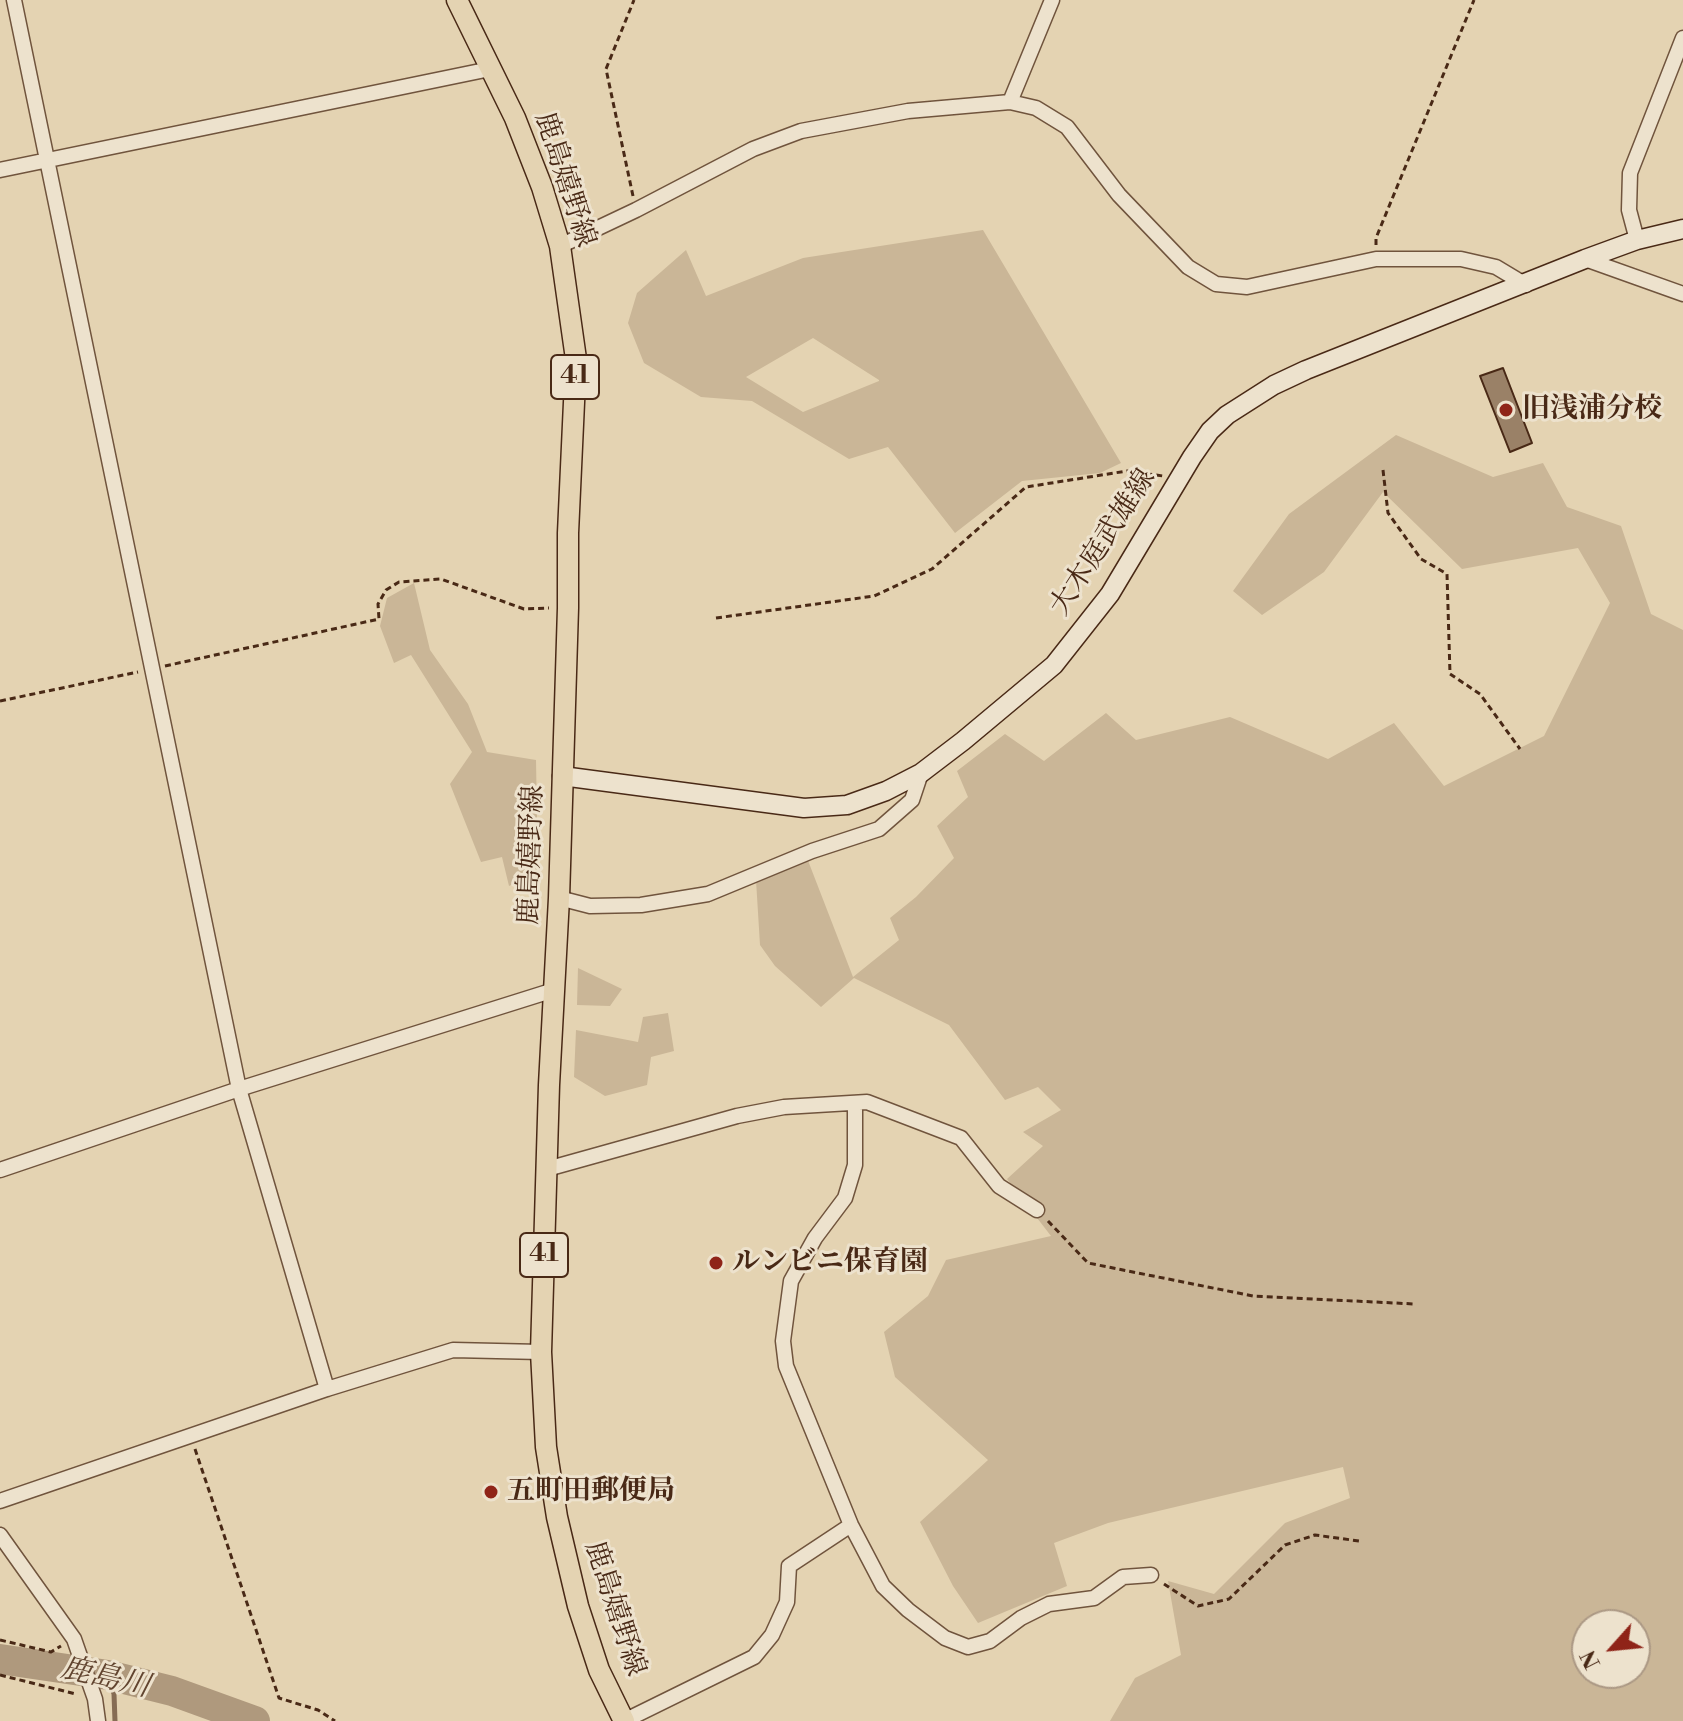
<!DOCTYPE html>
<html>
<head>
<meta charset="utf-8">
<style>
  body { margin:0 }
  #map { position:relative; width:1683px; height:1721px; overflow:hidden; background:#e4d3b2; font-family:"Libre Bodoni",serif }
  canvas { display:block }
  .north { position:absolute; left:1571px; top:1609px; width:80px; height:80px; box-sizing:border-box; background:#ede2cd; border:2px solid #ab9884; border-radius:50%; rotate:243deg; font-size:22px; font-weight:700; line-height:32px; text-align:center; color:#492916 }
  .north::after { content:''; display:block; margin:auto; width:28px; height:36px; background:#8f2418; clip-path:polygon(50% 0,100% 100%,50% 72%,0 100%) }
</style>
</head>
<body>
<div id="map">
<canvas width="1683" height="1721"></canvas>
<div class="north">N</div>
</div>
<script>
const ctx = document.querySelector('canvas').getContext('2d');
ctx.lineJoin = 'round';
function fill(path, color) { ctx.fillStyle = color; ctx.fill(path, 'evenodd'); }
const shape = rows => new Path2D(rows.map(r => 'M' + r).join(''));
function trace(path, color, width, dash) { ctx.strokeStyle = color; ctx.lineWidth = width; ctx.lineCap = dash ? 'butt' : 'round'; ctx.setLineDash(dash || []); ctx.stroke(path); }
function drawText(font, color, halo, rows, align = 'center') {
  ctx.font = font + ' "Libre Bodoni","Noto Serif JP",serif'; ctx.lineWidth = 6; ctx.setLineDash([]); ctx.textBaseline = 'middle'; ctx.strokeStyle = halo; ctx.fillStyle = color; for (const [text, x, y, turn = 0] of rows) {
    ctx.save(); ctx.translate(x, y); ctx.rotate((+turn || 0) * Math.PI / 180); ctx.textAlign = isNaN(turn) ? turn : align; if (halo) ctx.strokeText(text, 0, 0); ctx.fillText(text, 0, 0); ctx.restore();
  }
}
const green = shape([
  [983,230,1121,463,1100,473,1022,481,955,533,888,447,849,459,752,401,701,397,644,363,628,323,637,293,686,250,706,296,803,258],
  [813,338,879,380,879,381,803,412,746,377],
  [1396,435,1493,477,1543,463,1567,507,1621,526,1651,614,1683,630,1683,1721,1110,1721,1135,1678,1181,1655,1168,1581,1214,1594,1285,1523,1350,1498,1343,1467,1108,1523,1054,1543,1067,1586,978,1623,953,1586,920,1522,988,1460,895,1377,884,1332,928,1296,946,1260,1051,1236,1007,1179,1043,1146,1023,1132,1061,1110,1038,1087,1005,1100,949,1025,854,978,821,1007,775,966,760,945,756,880,807,858,853,977,899,940,890,918,916,897,954,858,937,826,968,797,957,771,1005,734,1044,761,1106,713,1136,740,1230,717,1328,759,1394,723,1444,786,1544,736,1610,603,1578,548,1462,569,1383,492,1324,572,1262,615,1233,591,1289,514],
  [1587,1625,1635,1625,1635,1673,1587,1673],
  [414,583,430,650,468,704,487,752,536,760,538,873,509,886,502,857,481,862,450,784,472,752,411,655,394,663,380,626,387,598],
  [578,968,622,989,610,1006,577,1005],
  [668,1013,674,1051,651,1057,647,1085,605,1096,574,1077,576,1030,638,1042,643,1017]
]);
const stream = shape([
  [108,1675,114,1694,115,1721]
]);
const river = shape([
  [0,1659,108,1675,172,1691,255,1721]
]);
const building = shape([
  [1503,368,1532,443,1510,452,1480,376,1503,368]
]);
const path = shape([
  [633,196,606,69,634,0],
  [1376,245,1376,238,1474,0],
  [1383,470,1388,513,1421,559,1447,574,1450,674,1480,694,1520,749],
  [716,618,874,596,932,569,1026,487,1127,471,1163,476],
  [165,666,379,619,378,604,386,590,399,582,441,579,524,609,549,608],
  [0,701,138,672],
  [1048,1221,1088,1263,1253,1296,1415,1304],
  [195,1449,279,1698,318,1710,335,1721],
  [1164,1584,1198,1606,1229,1599,1285,1545,1315,1535,1359,1541],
  [0,1640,51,1652,61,1646],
  [0,1675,76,1694]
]);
const street = shape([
  [14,0,239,1089,327,1389],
  [1010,102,1052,0],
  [0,170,490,69],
  [1637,240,1629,210,1630,173,1683,38],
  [560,246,636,210,753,149,801,131,908,111,1010,102,1036,108,1067,127,1119,195,1188,267,1216,284,1247,287,1376,259,1461,259,1496,267,1526,285],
  [1585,259,1683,294],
  [559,898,590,906,641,905,708,894,812,851,879,829,912,800,921,773],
  [855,1105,855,1165,845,1198,815,1238,791,1281,783,1341,786,1366,851,1525,883,1586,908,1610,945,1638,968,1647,990,1641,1021,1618,1049,1604,1094,1598,1123,1577,1151,1575],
  [547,1169,737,1116,784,1107,867,1102,961,1138,999,1186,1037,1210],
  [0,1170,239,1089,554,990],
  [0,1501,327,1389,453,1350,541,1352],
  [0,1535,74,1639,95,1699,98,1721],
  [624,1721,754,1657,772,1635,787,1602,789,1566,851,1525]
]);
const secondary = shape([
  [562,776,804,808,847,805,886,791,921,773,963,741,1054,665,1110,594,1192,457,1210,431,1227,415,1274,385,1306,370,1585,259,1637,240,1683,229]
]);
const primary = shape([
  [457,0,515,118,542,187,560,246,576,359,568,533,568,608,559,898,549,1085,541,1352,546,1447,557,1517,578,1606,599,1670,624,1721]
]);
const markers = [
  [1506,410,8,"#8f2418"],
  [716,1263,8,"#8f2418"],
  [491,1492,8,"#8f2418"]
];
const shields = [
  [575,377,48],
  [544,1255,48]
];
const shieldNames = [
  ["41",575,377],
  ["41",544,1255]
];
const streetNames = [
  ["鹿島嬉野線",564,180,72],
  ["大木庭武雄線",1104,543,-57],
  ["鹿島嬉野線",532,855,-88],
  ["鹿島嬉野線",614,1609,72]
];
const poiNames = [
  ["旧浅浦分校",1522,410],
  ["ルンビニ保育園",732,1263],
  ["五町田郵便局",507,1492]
];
const waterNames = [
  ["鹿島川",105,1679,13]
];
fill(green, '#cab697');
trace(stream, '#866c54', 5);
trace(river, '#af997d', 30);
fill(building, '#9a8167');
trace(building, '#492916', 2);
trace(street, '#70543d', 17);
trace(secondary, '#492916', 21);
trace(primary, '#492916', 23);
trace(path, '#492916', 3, [6, 4]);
trace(street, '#ede2cd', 14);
trace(secondary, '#ede2cd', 18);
trace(primary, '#e4d3b2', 20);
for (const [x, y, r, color] of markers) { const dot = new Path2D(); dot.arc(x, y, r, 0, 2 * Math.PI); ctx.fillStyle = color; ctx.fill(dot); trace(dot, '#ede2cd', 3); }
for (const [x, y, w] of shields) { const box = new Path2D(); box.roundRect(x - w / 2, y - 22, w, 44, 6); ctx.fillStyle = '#ede2cd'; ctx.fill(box); trace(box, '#492916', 2); }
drawText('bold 26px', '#492916', null, shieldNames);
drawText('28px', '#492916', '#ede2cd', streetNames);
drawText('bold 28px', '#492916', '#ede2cd', poiNames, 'left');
drawText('italic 30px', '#624530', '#ede2cd', waterNames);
</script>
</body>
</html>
